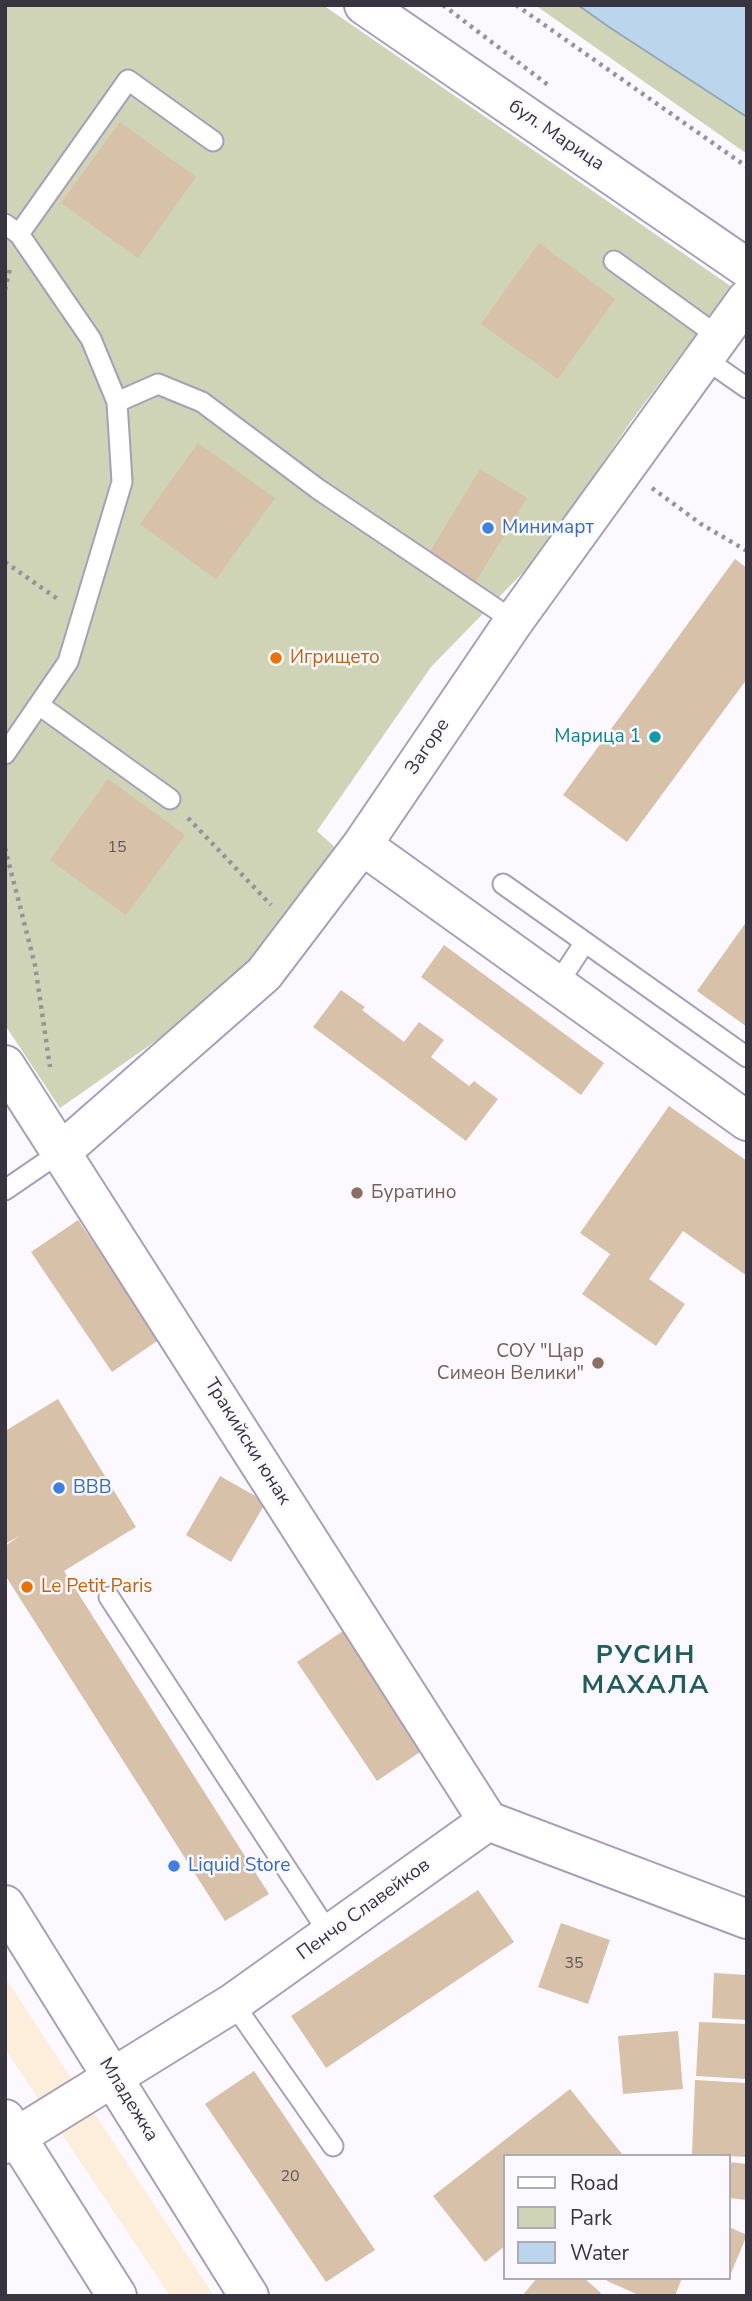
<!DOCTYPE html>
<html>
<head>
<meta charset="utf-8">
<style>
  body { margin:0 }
  #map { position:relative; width:752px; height:2301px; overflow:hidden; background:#fbf9ff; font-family:"Nunito Sans",sans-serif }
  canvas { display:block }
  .frame { position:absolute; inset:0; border:7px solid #383540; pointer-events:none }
  .legend { position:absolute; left:503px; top:2154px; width:228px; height:126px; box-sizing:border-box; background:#fbf9ff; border:2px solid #adabb3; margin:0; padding:9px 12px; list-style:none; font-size:21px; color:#383540 }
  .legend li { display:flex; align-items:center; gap:14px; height:35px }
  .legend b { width:35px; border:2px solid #adabb3 }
</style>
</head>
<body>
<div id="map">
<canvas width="752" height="2301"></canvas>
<div class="frame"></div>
<ul class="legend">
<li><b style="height:9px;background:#fff"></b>Road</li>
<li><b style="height:19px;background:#ced4b5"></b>Park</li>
<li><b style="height:19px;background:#bbd6ec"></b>Water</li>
</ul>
</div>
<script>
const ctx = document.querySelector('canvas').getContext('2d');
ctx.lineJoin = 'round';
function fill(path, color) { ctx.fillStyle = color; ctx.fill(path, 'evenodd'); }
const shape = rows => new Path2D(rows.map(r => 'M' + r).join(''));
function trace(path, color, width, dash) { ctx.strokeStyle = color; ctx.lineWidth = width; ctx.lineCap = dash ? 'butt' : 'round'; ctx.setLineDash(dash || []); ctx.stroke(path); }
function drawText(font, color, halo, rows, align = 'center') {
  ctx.font = font + ' "Nunito Sans",sans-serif'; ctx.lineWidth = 5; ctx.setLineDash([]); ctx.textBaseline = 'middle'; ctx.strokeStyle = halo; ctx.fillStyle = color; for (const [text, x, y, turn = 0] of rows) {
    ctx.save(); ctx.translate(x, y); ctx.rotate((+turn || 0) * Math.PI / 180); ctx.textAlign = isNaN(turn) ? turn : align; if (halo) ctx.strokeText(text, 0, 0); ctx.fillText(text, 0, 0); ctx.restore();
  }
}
const commercial = shape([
  [5,1977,214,2296,170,2296,5,2049]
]);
const green = shape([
  [5,5,323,5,732,287,632,420,541,554,431,667,317,831,350,861,253,973,60,1108,5,1025],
  [535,5,578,5,747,117,747,154]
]);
const water = shape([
  [578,5,747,5,747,117,609,27,578,5]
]);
const building = shape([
  [120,122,196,177,138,258,61,203],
  [539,243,615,299,558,379,481,324],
  [198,443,275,498,216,579,140,524],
  [480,469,527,498,476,581,429,553],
  [735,559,747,568,747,679,627,842,563,795],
  [108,779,185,835,126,915,50,860],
  [747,921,747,1027,697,991],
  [444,945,604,1063,581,1095,421,977],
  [341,990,365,1007,362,1010,404,1042,419,1022,444,1040,431,1057,469,1086,474,1081,498,1099,466,1141,313,1027],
  [669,1106,747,1161,747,1276,683,1231,649,1279,685,1304,656,1346,582,1294,610,1254,580,1233],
  [78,1220,160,1339,112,1372,31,1252],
  [58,1399,136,1527,64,1571,269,1894,225,1921,5,1575,5,1546,21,1535,5,1544,5,1431],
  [220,1476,266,1502,231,1562,186,1535],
  [343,1631,423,1750,377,1781,297,1662],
  [478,1890,514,1942,326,2068,291,2016],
  [561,1923,610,1940,588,2004,538,1987],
  [714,1973,747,1975,747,2020,712,2018],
  [699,2022,747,2024,747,2079,696,2076],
  [678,2031,683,2089,623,2094,618,2036],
  [254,2071,375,2250,326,2282,205,2104],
  [695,2080,747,2083,747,2157,692,2154],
  [570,2089,622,2154,505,2156,505,2246,485,2262,433,2196],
  [729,2162,747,2164,747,2200,729,2198],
  [729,2227,747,2235,729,2278],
  [537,2278,584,2278,601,2293,598,2296,522,2296],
  [608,2278,682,2278,675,2296,641,2296,607,2281]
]);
const path = shape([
  [443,5,548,85],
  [516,5,747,167],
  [5,290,10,269],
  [652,488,701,524,747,551],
  [5,562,59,600],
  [188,818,271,905],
  [5,848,35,965,50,1067]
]);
const service = shape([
  [5,224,19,234,91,339,117,402],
  [19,234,128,80,213,141],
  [614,261,719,337],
  [704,358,747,388],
  [39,705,170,799],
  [5,754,68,662,122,482,117,402,158,384,202,402,318,489,514,621],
  [503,884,747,1057],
  [557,985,585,942],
  [5,1190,62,1151],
  [109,1597,330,1935],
  [233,2003,333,2146]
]);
const minor = shape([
  [362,845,747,1121],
  [5,1065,488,1821],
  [62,1151,264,974,362,845,514,621,747,299],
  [488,1821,747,1919],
  [5,1905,249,2296],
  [5,2119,117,2296],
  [5,2144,233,2003,488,1821]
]);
const tertiary = shape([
  [364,5,747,268]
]);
const markers = [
  [488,528,7,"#3f7fe0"],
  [276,658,7,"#e8710a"],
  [655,737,7,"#0f9aa8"],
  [357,1193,7,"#8d6e63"],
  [598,1363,7,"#8d6e63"],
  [59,1488,7,"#3f7fe0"],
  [27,1587,7,"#e8710a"],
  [174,1866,7,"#3f7fe0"]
];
const numberNames = [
  ["15",117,848],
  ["35",574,1964],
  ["20",290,2177]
];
const streetNames = [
  ["бул. Марица",556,136,34],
  ["Загоре",428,747,-56],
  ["Тракийски юнак",247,1442,58],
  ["Пенчо Славейков",364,1910,-36],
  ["Младежка",128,2100,58]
];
const shopNames = [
  ["Минимарт",502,528],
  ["ВВВ",73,1488],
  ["Liquid Store",188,1866]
];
const foodNames = [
  ["Игрището",290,658],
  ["Le Petit Paris",41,1587]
];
const cultureNames = [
  ["Марица 1",641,737]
];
const educationNames = [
  ["Буратино",371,1193],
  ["СОУ \"Цар",584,1352,"right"],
  ["Симеон Велики\"",584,1374,"right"]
];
const districtNames = [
  ["РУСИН",646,1657],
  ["МАХАЛА",646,1687]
];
fill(commercial, '#fceeda');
fill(green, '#ced4b5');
fill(water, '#bbd6ec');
trace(water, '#94a6b8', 2);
fill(building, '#d7c1a8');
trace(service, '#a79eb9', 23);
trace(minor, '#a79eb9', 42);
trace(tertiary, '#a79eb9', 42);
trace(path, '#95939b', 4.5, [3.5, 5]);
trace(service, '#fff', 19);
trace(minor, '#fff', 38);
trace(tertiary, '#fff', 38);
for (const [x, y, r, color] of markers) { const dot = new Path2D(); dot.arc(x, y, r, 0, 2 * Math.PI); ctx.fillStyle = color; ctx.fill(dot); trace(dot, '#fbf9ff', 2.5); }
drawText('16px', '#60585a', null, numberNames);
drawText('19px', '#383540', '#fbf9ff', streetNames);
drawText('19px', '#366cbe', '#fbf9ff', shopNames, 'left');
drawText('19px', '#c56008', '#fbf9ff', foodNames, 'left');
drawText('19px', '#0d838f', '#fbf9ff', cultureNames, 'right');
drawText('19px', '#785e54', '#fbf9ff', educationNames, 'left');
ctx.letterSpacing = '2px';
drawText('bold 26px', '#215c5f', '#fbf9ff', districtNames);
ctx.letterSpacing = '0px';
</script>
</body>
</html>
